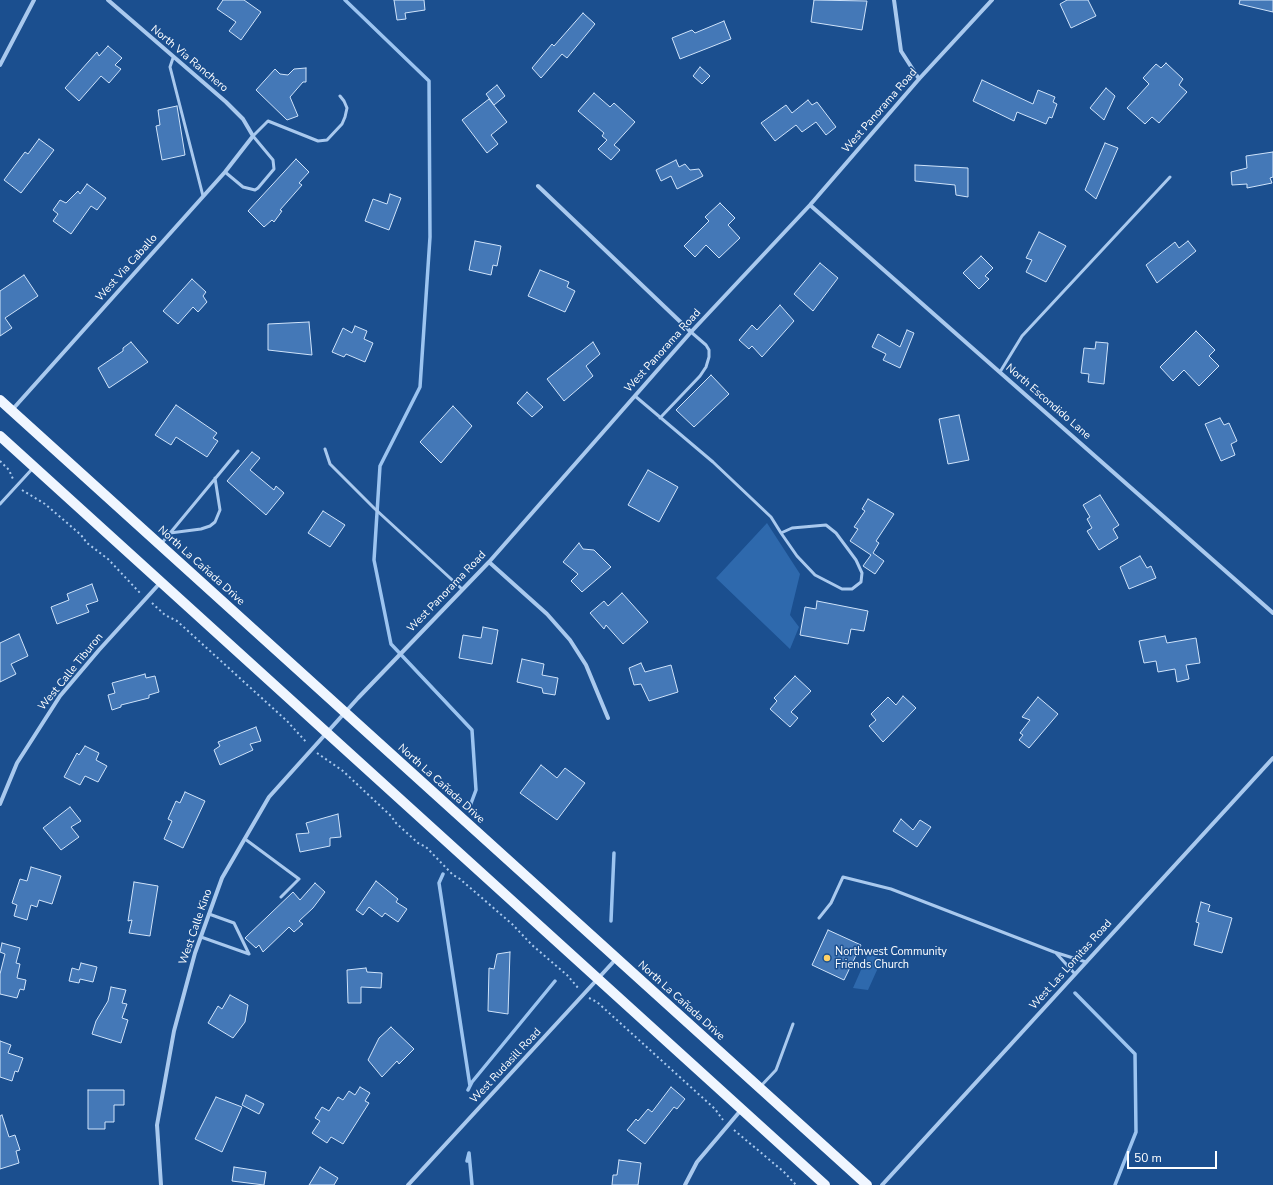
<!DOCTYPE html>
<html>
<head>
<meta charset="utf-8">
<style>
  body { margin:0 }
  #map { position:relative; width:1273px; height:1185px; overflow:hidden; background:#1b4f8f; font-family:"Nunito Sans",sans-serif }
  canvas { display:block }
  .scale { position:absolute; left:1127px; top:1151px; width:90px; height:18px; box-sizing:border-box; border:2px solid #fff; border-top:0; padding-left:5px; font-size:12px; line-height:14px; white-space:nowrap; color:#fff; -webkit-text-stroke:3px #1b4f8f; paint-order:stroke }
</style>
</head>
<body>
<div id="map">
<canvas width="1273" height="1185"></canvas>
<div class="scale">50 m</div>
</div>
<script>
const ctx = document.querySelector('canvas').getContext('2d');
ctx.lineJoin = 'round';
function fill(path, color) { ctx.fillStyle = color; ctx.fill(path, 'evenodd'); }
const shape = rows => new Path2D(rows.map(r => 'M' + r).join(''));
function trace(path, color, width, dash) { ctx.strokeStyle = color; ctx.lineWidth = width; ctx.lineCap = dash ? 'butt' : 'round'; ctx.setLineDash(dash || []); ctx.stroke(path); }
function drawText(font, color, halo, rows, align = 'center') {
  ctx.font = font + ' "Nunito Sans",sans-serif'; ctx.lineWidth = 3; ctx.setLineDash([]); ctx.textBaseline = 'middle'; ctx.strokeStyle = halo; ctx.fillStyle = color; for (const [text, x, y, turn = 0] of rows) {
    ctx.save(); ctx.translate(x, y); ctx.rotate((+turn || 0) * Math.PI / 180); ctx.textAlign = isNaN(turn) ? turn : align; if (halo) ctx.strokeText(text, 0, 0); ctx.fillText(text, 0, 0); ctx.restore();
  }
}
const green = shape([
  [767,523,800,574,790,615,799,627,790,649,716,578],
  [868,954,882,959,868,990,853,988]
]);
const stream = shape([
  [345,0,429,81,430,237,420,387,380,466,374,560,391,644,472,730,476,790,470,806],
  [443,874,439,883,470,1086],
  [611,921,614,853],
  [1075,993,1135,1054,1136,1132,1115,1185],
  [468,1090,472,1082,555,981],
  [467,1161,469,1153,472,1185]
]);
const building = shape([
  [223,0,244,0,261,12,241,40,229,31,236,22,217,9,223,0],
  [394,0,424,0,425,10,405,13,406,19,397,20,394,0],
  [814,0,867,1,862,30,811,22,814,0],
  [1067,0,1088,0,1096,16,1071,28,1060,4,1067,0],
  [1240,0,1273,0,1273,12,1239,4,1240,0],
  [583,13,595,24,567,58,562,54,541,78,532,68,552,44,554,46,583,13],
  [724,21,731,39,680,59,672,38,692,30,695,33,724,21],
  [108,46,122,58,115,65,121,69,109,83,101,76,79,101,65,88,97,52,99,56,108,46],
  [1166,63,1183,79,1179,85,1187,92,1159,123,1152,117,1145,124,1127,108,1149,84,1143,78,1156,64,1161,68,1166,63],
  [700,67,710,76,702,84,693,76,700,67],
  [306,68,306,82,303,82,290,97,298,116,287,120,256,90,275,69,280,74,288,75,294,69,306,68],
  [982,80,1033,104,1038,90,1055,97,1053,102,1057,104,1052,118,1049,117,1046,124,1017,112,1014,121,973,101,982,80],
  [497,85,505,96,494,105,486,94,497,85],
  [1106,88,1115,96,1104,120,1090,108,1106,88],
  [594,93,610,107,614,103,635,122,614,145,620,150,611,160,598,149,607,140,602,136,604,133,578,111,594,93],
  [489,99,507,122,491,135,498,144,487,153,462,120,489,99],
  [808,100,812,105,817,102,836,127,826,135,816,122,802,132,796,125,775,141,761,123,786,105,792,113,808,100],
  [177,106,185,155,162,160,156,126,160,125,158,110,177,106],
  [39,139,54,150,21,193,4,180,25,152,28,154,39,139],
  [1105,143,1118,148,1096,199,1085,190,1105,143],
  [1273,152,1273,177,1270,178,1272,183,1247,188,1247,184,1232,185,1231,172,1247,168,1246,156,1273,152],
  [296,159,309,172,299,183,302,185,280,210,282,211,274,222,272,220,264,227,248,211,296,159],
  [676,160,679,167,685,164,690,170,699,169,703,176,677,189,671,176,661,181,656,170,676,160],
  [915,165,968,168,968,197,956,195,955,185,915,181,915,165],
  [87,184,106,198,97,210,91,206,71,234,53,221,58,214,53,210,60,200,66,203,78,191,80,194,87,184],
  [390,194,401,198,389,230,365,221,373,199,387,204,390,194],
  [720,203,735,218,728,225,740,238,719,258,706,245,695,257,684,246,709,221,705,217,720,203],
  [1039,232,1066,246,1046,282,1026,272,1032,260,1026,258,1039,232],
  [475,241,501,246,497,266,493,265,491,275,469,270,475,241],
  [1188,241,1196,251,1157,283,1146,265,1175,242,1179,248,1188,241],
  [981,256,993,268,985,276,989,279,979,289,963,273,981,256],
  [820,263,838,278,813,311,794,294,820,263],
  [540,270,569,282,567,287,575,291,565,312,528,296,540,270],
  [24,275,38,296,5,318,12,328,0,336,0,291,24,275],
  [192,279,206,292,203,296,207,302,198,312,193,307,178,324,163,311,192,279],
  [780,305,794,321,762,357,752,346,749,349,739,340,752,325,757,330,780,305],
  [309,322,312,355,268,350,268,324,309,322],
  [355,326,367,331,364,339,373,343,365,362,346,354,344,357,332,352,343,328,352,333,355,326],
  [907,330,914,333,900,368,883,360,886,354,872,347,878,334,900,347,907,330],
  [1196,331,1215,350,1209,356,1219,366,1199,386,1184,370,1173,381,1160,367,1196,331],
  [131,342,148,362,109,388,98,368,123,351,123,348,131,342],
  [593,342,600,354,586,366,593,376,564,401,547,379,593,342],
  [1096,342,1108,343,1104,384,1088,382,1089,374,1081,373,1084,348,1095,349,1096,342],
  [711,375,729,394,694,427,676,410,711,375],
  [527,392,543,407,532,417,517,403,527,392],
  [176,405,217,433,213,438,218,441,207,457,176,437,171,445,155,435,176,405],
  [453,406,472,426,441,463,420,442,453,406],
  [959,415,969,460,948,464,939,419,959,415],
  [1220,418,1224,425,1229,423,1237,441,1231,444,1235,455,1221,461,1205,424,1220,418],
  [252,452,260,458,250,470,274,490,276,486,284,493,266,515,227,481,252,452],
  [648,470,678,487,659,522,628,505,648,470],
  [1100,495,1119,525,1113,529,1118,538,1099,550,1087,531,1092,528,1087,519,1090,517,1083,505,1100,495],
  [868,499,894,514,876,541,879,543,873,553,884,561,875,574,863,566,871,555,850,541,858,529,854,527,865,511,862,509,868,499],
  [323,511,345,525,330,547,308,533,323,511],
  [579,543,583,549,594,550,611,567,582,592,571,581,578,574,563,562,579,543],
  [1140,556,1147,568,1151,566,1156,578,1129,589,1120,567,1140,556],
  [92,584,98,601,86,605,89,612,57,624,51,607,69,600,67,594,92,584],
  [622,593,648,622,623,644,606,625,604,629,590,613,604,601,608,606,622,593],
  [817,601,868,611,864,631,851,629,848,644,800,635,805,607,816,609,817,601],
  [483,627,498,630,492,664,459,658,463,635,481,638,483,627],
  [19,634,28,656,11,664,16,674,0,682,0,643,19,634],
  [1165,636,1167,643,1196,638,1200,663,1186,665,1189,679,1177,682,1175,669,1158,672,1156,661,1144,663,1139,641,1165,636],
  [522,659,544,664,542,675,558,678,555,695,543,693,542,688,517,682,522,659],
  [641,663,645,672,671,665,678,692,649,701,641,684,634,685,629,668,641,663],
  [145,674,146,678,155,676,159,692,149,695,149,698,121,705,121,707,112,710,108,695,115,693,112,683,145,674],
  [795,676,811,691,791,712,798,718,790,727,770,709,777,701,774,698,795,676],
  [903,696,916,708,883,742,869,726,876,720,871,714,888,697,896,705,903,696],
  [1038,697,1058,714,1029,748,1019,740,1023,735,1020,733,1030,720,1022,717,1038,697],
  [256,727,261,741,250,744,253,750,220,765,214,750,220,746,218,742,256,727],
  [85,746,99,753,96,760,107,766,98,782,85,776,80,785,64,777,77,753,79,755,85,746],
  [541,765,557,778,565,768,585,783,557,820,520,793,541,765],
  [185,792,205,801,183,848,164,839,172,821,168,819,176,801,180,803,185,792],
  [70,807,81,821,71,827,79,837,61,850,43,828,70,807],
  [338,814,341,837,330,838,330,846,300,852,296,834,309,833,306,823,338,814],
  [901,819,913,830,920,820,931,827,917,847,893,831,901,819],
  [31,867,61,876,52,904,39,900,37,907,31,905,27,920,14,916,17,905,12,903,20,879,27,881,31,867],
  [376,881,398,899,396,902,407,909,398,922,385,913,382,917,369,907,363,915,356,910,376,881],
  [134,882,158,886,150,936,129,933,132,920,128,921,134,882],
  [315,883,325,892,313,908,299,921,303,924,294,932,289,927,263,952,259,945,256,948,245,938,293,892,300,900,315,883],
  [1201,902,1210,905,1208,911,1232,918,1222,953,1194,945,1199,923,1196,922,1201,902],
  [828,930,861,945,844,980,812,965,828,930],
  [2,943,20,948,16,963,20,964,17,978,26,980,24,990,20,989,17,998,0,994,0,974,5,954,0,952,2,943],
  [510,952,508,1014,488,1011,489,968,494,969,497,954,510,952],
  [81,963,97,967,93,982,80,979,79,983,69,981,72,968,79,970,81,963],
  [366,968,367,972,382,973,381,988,361,987,361,1003,348,1003,347,970,366,968],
  [111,987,126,990,122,1003,127,1004,122,1018,128,1020,121,1043,92,1034,96,1021,108,1001,111,987],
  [230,995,248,1005,245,1022,233,1038,208,1023,218,1006,222,1009,230,995],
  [391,1027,414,1049,399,1064,397,1061,382,1077,368,1060,379,1038,391,1027],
  [0,1041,11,1045,8,1053,23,1058,18,1072,15,1071,12,1081,0,1077,0,1041],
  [360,1087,370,1093,365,1101,369,1103,343,1144,331,1137,327,1143,312,1133,320,1121,315,1118,322,1107,329,1111,338,1097,343,1100,349,1091,355,1095,360,1087],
  [671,1087,685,1099,677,1109,674,1107,645,1144,627,1130,636,1119,638,1121,648,1109,652,1112,671,1087],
  [88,1090,124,1090,124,1105,114,1105,114,1122,105,1122,105,1129,88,1129,88,1090],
  [246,1095,264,1104,259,1114,242,1105,246,1095],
  [216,1097,242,1107,222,1152,195,1139,216,1097],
  [2,1115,9,1137,15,1135,20,1150,16,1151,19,1163,0,1169,0,1116,2,1115],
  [619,1160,641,1163,638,1185,612,1185,613,1175,617,1175,619,1160],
  [234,1167,266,1172,264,1185,232,1181,234,1167],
  [320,1167,338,1178,334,1185,309,1185,320,1167]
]);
const path = shape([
  [0,461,9,470,13,479],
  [22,490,45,504,59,516,81,535,87,543,108,559,141,594],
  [152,603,165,615,177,621,287,721,307,743],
  [317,753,343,771,391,816,396,823,418,843,426,847,453,875,460,879,512,924,532,945,567,975,579,989],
  [589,998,597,1002,650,1050,715,1109,723,1120],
  [734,1130,784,1172,796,1185]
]);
const lane = shape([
  [173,58,170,67,203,196],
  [225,172,243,187,255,190,258,188,274,169,273,160,253,136,268,121,318,141,327,140,342,124,345,117,347,108,344,101,340,96],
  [1000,372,1022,336,1170,177],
  [635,396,713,462,771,517,781,533,797,556,815,575,842,589,852,589,861,582,862,573,856,560,836,533,826,525,792,528,781,533],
  [660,418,700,376,706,367,709,357,709,350,706,345,691,332],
  [325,449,330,464,374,508,462,589],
  [0,504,33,468],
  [170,533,201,529,210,526,215,522,220,510,215,478],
  [161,544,238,451],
  [245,839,299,879,281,897],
  [209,914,234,923,249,954],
  [819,918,831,903,843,877,891,889,1054,952,1086,962],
  [201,937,249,954],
  [1056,953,1075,974],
  [760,1087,776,1070,793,1024]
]);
const street = shape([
  [894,0,901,51,919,79],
  [0,65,34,0],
  [538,186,691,332],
  [810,205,1273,613],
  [12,410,225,172,253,136,243,119,226,102,108,0],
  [489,562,547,614,570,640,586,665,608,718],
  [0,804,17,763,60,696,99,650,160,583],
  [161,1185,157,1125,174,1031,195,953,222,878,269,797,358,698,489,562,691,332,810,205,919,79,992,0],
  [408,1185,616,959],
  [685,1185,697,1162,741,1110],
  [882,1185,1273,758]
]);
const primary = shape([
  [0,400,867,1185],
  [0,436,825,1185]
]);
const markers = [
  [827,958,4,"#ffd166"]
];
const streetNames = [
  ["North Via Ranchero",189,59,40],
  ["West Panorama Road",880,111,-49],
  ["West Via Caballo",127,268,-48],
  ["West Panorama Road",663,351,-48],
  ["North Escondido Lane",1048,402,41],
  ["North La Cañada Drive",201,566,42],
  ["West Panorama Road",447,592,-46],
  ["West Calle Tiburon",71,672,-51],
  ["North La Cañada Drive",441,784,42],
  ["West Calle Kino",196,927,-71],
  ["West Las Lomitas Road",1071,965,-48],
  ["North La Cañada Drive",681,1001,42],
  ["West Rudasill Road",506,1066,-47]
];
const poiNames = [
  ["Northwest Community",835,952],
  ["Friends Church",835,965]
];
fill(green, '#2e69ad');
trace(stream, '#9cc4f0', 3.5);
fill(building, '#4478b7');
trace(building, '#cfe3fa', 1);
trace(path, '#a9c9ee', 2, [2, 3]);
trace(lane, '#a9c9ee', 3);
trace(street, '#a9c9ee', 4);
trace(primary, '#f0f6ff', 10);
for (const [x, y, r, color] of markers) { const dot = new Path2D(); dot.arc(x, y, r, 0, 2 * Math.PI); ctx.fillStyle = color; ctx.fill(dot); trace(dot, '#1b4f8f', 1.5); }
drawText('11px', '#fff', '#1b4f8f', streetNames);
drawText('11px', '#fff', '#1b4f8f', poiNames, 'left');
</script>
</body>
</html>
